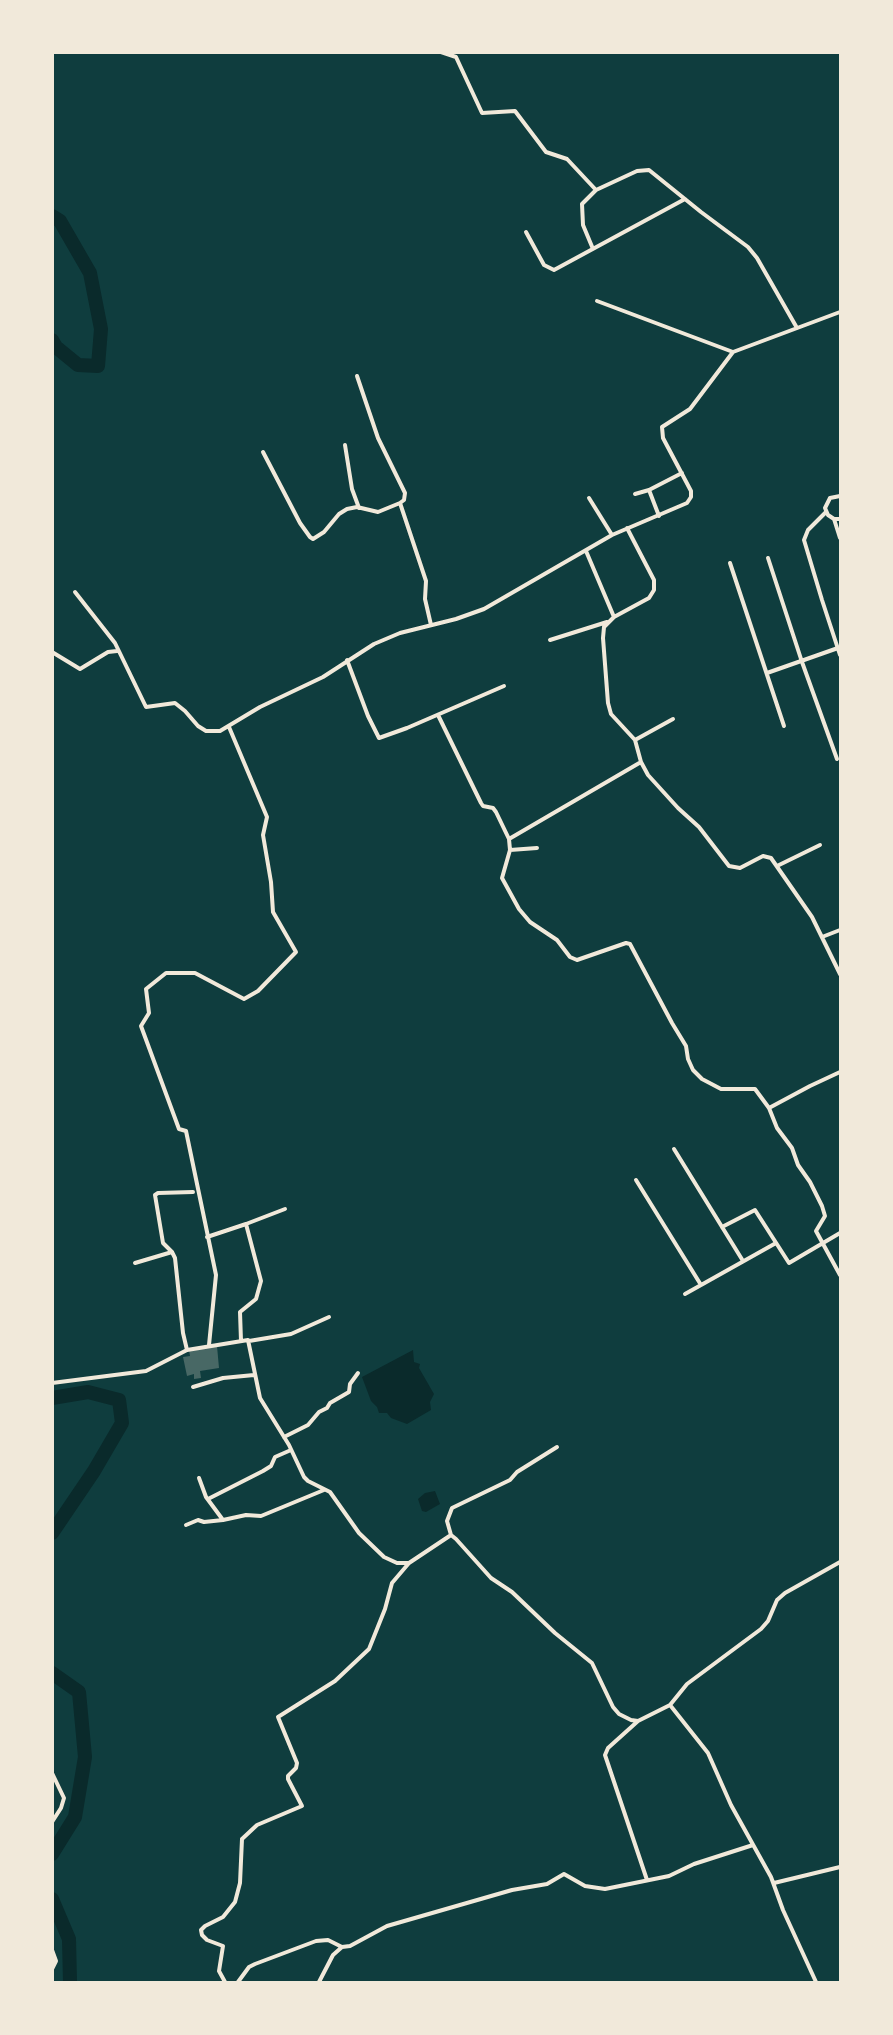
<!DOCTYPE html>
<html>
<head>
<meta charset="utf-8">
<style>
  body { margin:0 }
  #map { position:relative; width:893px; height:2035px; overflow:hidden; background:#0f3d3e; font-family:Mulish,sans-serif }
  canvas { display:block }
  .frame { position:absolute; inset:0; border:54px solid #f1e9da; pointer-events:none }
</style>
</head>
<body>
<div id="map">
<canvas width="893" height="2035"></canvas>
<div class="frame"></div>
</div>
<script>
const ctx = document.querySelector('canvas').getContext('2d');
ctx.lineJoin = 'round';
function fill(path, color) { ctx.fillStyle = color; ctx.fill(path, 'evenodd'); }
const shape = rows => new Path2D(rows.map(r => 'M' + r).join(''));
function trace(path, color, width, dash) { ctx.strokeStyle = color; ctx.lineWidth = width; ctx.lineCap = dash ? 'butt' : 'round'; ctx.setLineDash(dash || []); ctx.stroke(path); }
const water = shape([
  [413,1350,414,1362,420,1364,419,1368,434,1394,430,1402,431,1410,407,1424,391,1418,387,1413,379,1413,377,1407,371,1401,362,1377],
  [435,1491,440,1504,426,1512,422,1511,418,1499,425,1493]
]);
const river = shape([
  [52,216,60,221,90,273,101,329,98,366,78,365,56,347,52,340],
  [52,1398,88,1392,119,1400,122,1423,94,1471,52,1533],
  [52,1673,79,1692,85,1757,75,1817,52,1854],
  [52,1899,69,1939,70,1982]
]);
const building = shape([
  [217,1346,219,1368,200,1371,201,1378,194,1379,194,1374,187,1376,183,1357,190,1356,189,1350]
]);
const minor = shape([
  [441,52,456,57,482,113,515,111,546,152,567,159,596,190],
  [526,232,544,265,554,270,685,199],
  [593,249,583,225,582,204,596,190,637,171,649,170,701,212,748,247,757,258,797,328],
  [597,301,733,352],
  [357,376,378,438,405,493,404,500,400,503],
  [345,445,352,489,359,508],
  [263,452,300,523,310,537,313,539,324,532,339,514,347,509,357,507,378,512,400,503,426,581,425,599,431,625],
  [649,490,659,516],
  [635,494,649,490,682,473],
  [840,496,830,498,825,508,828,515,834,519,840,538],
  [589,498,612,535],
  [826,512,808,530,804,540,822,600,840,655],
  [834,519,840,519],
  [627,528,654,580,654,590,649,598,614,617,604,627,603,638,608,703,611,714,635,740,641,762,648,775,678,808,699,827,729,866,740,868,763,856,771,858,812,917,840,974],
  [586,551,614,617],
  [768,558,802,662,837,759],
  [730,563,784,726],
  [75,592,115,643,146,707,175,703,185,711,198,726,206,731,220,731,260,707,323,677,374,644,400,633,456,619,484,609,612,535,687,503,691,497,691,491,663,438,662,427,690,409,733,352,840,312],
  [550,640,607,622],
  [52,652,80,669,108,652,117,651],
  [347,660,368,716,379,738,407,728,504,686],
  [767,673,838,648],
  [438,715,481,803,483,806,493,808,496,812,509,839,510,850,502,878,519,909,530,922,557,940,570,957,577,960,626,943,630,944,672,1023,686,1046,688,1059,693,1070,702,1079,721,1089,755,1089,769,1108],
  [635,740,673,719],
  [509,839,641,762],
  [510,850,537,848],
  [777,866,820,845],
  [822,937,840,930],
  [840,1072,810,1086,769,1108,777,1128,792,1148,798,1165,810,1182,822,1206,825,1216,816,1231,840,1275],
  [674,1149,743,1261],
  [636,1180,701,1285],
  [722,1227,755,1210,789,1263,840,1233],
  [207,1237,246,1224],
  [135,1263,172,1252],
  [685,1294,776,1243],
  [241,1341,240,1312,256,1299,261,1281,246,1224,285,1209],
  [249,1341,291,1334,329,1317],
  [209,1345,216,1275,186,1131,179,1129,141,1026,149,1013,146,989,166,973,195,973,244,999,258,991,296,952,273,912,271,882,263,835,267,817,229,727],
  [187,1350,183,1333,175,1258,172,1252,163,1243,155,1195,158,1193,193,1192],
  [52,1383,146,1371,187,1350,248,1340,260,1398,289,1445,304,1477,308,1481,330,1492,359,1533,384,1557,397,1563,408,1563],
  [193,1387,223,1378,254,1375],
  [284,1437,308,1425,319,1412,327,1408,330,1403,349,1392,350,1384,358,1373],
  [199,1478,206,1497,223,1520],
  [208,1499,263,1471,271,1466,275,1457,291,1450],
  [186,1525,198,1520,204,1522,223,1520,246,1515,261,1516,324,1490],
  [451,1535,447,1521,452,1508,510,1480,517,1472,557,1447],
  [670,1705,708,1753,731,1805,771,1877,783,1910,816,1982],
  [638,1721,608,1748,605,1755,647,1880],
  [52,1773,64,1798,61,1808,52,1822],
  [774,1883,840,1867],
  [52,1950,56,1961,52,1969],
  [225,1982,219,1971,223,1946,207,1940,202,1935,201,1930,205,1926,223,1917,235,1902,240,1883,242,1839,257,1825,302,1806,288,1779,288,1776,296,1768,297,1763,278,1717,335,1681,369,1649,385,1609,392,1583,409,1563,451,1535,456,1539,491,1578,512,1592,555,1633,592,1663,613,1707,619,1714,631,1720,638,1721,670,1705,687,1684,761,1629,768,1621,777,1600,785,1593,840,1562],
  [238,1982,249,1967,255,1964,316,1941,328,1940,342,1947],
  [319,1982,333,1955,342,1947,350,1946,387,1926,512,1890,547,1884,564,1874,585,1886,605,1889,669,1876,694,1864,753,1845]
]);
fill(water, '#0a2a2b');
trace(river, '#0a2a2b', 14);
fill(building, '#486865');
trace(minor, '#f1e9da', 4);
</script>
</body>
</html>
